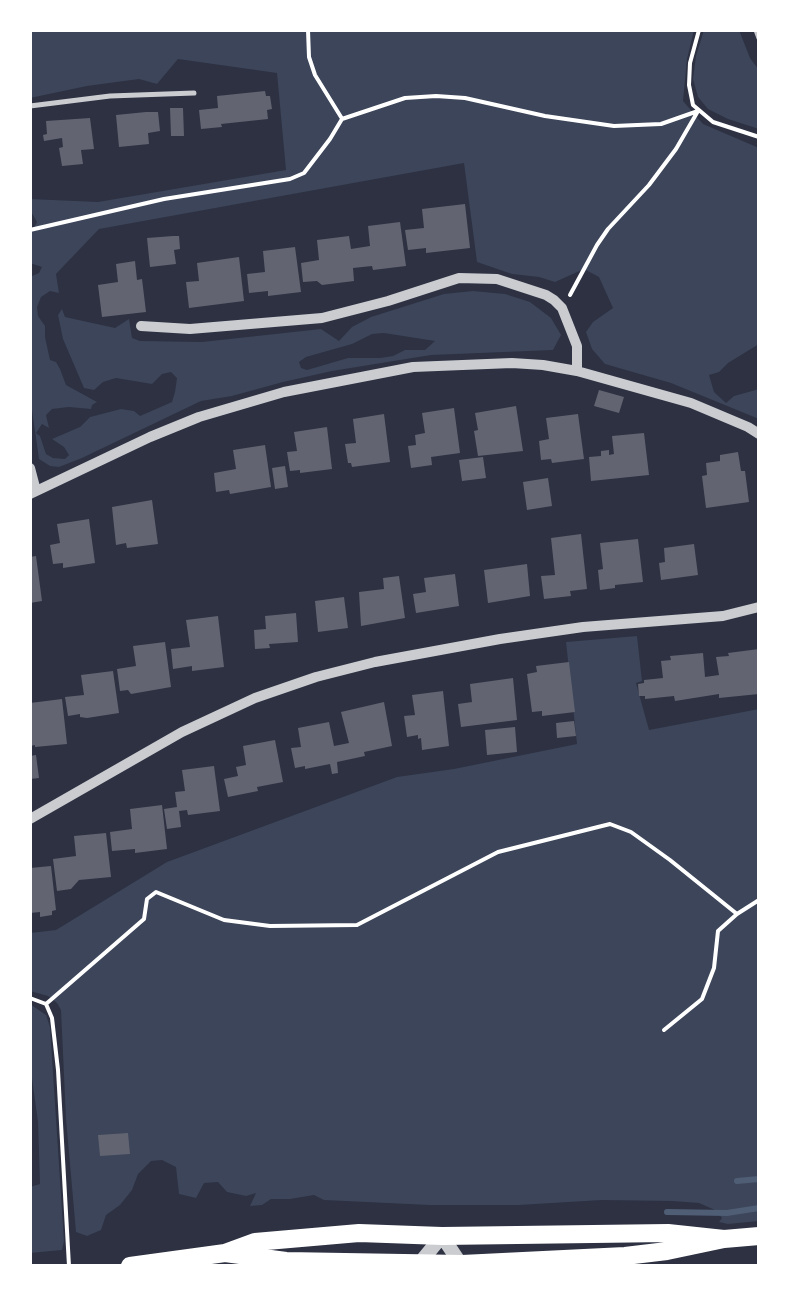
<!DOCTYPE html>
<html>
<head>
<meta charset="utf-8">
<style>
  body { margin:0 }
  #map { position:relative; width:789px; height:1296px; overflow:hidden; background:#2d3142; font-family:"Titillium Web",sans-serif }
  canvas { display:block }
  .frame { position:absolute; inset:0; border:32px solid #fff; pointer-events:none }
</style>
</head>
<body>
<div id="map">
<canvas width="789" height="1296"></canvas>
<div class="frame"></div>
</div>
<script>
const ctx = document.querySelector('canvas').getContext('2d');
ctx.lineJoin = 'round';
function fill(path, color) { ctx.fillStyle = color; ctx.fill(path, 'evenodd'); }
const shape = rows => new Path2D(rows.map(r => 'M' + r).join(''));
function trace(path, color, width, dash) { ctx.strokeStyle = color; ctx.lineWidth = width; ctx.lineCap = dash ? 'butt' : 'round'; ctx.setLineDash(dash || []); ctx.stroke(path); }
const green = shape([
  [30,30,694,30,687,59,683,101,703,124,759,148,759,344,728,363,719,372,709,375,714,392,726,403,734,396,759,389,759,419,671,383,605,364,592,349,586,332,593,322,613,308,599,277,584,269,555,282,539,277,512,274,477,262,464,163,99,229,56,274,59,293,50,291,41,297,37,307,38,316,45,326,45,337,50,360,56,362,60,369,66,385,97,402,92,405,91,409,69,407,52,409,46,415,49,428,42,424,36,433,40,436,46,454,53,458,65,459,69,455,64,447,52,439,80,427,90,417,121,409,134,411,140,416,172,402,175,392,177,378,171,372,162,374,152,384,116,378,103,382,94,390,84,388,63,339,58,315,62,309,65,317,115,328,129,319,132,338,140,341,202,342,321,329,339,341,352,327,371,317,444,294,473,291,505,294,530,302,551,318,561,335,553,350,431,355,332,371,283,382,232,396,201,401,82,458,59,467,50,466,39,459,30,396,30,285,32,276,39,273,42,267,30,263,30,236,37,222,30,210,30,199,98,202,286,170,277,73,178,59,157,84,139,79,87,86,30,98],
  [384,333,435,341,425,350,405,350,393,356,380,358,348,358,307,370,301,368,299,362,306,357,352,344,372,334],
  [704,30,739,30,750,58,759,70,759,129,728,119,708,109,698,97,693,79,696,56],
  [637,636,642,681,636,683,649,730,759,709,759,1221,728,1224,719,1222,722,1218,715,1210,699,1203,672,1201,602,1200,519,1205,429,1205,324,1200,314,1195,290,1199,271,1199,262,1205,250,1206,256,1193,246,1196,227,1192,218,1182,204,1183,196,1198,179,1194,176,1167,162,1160,151,1161,138,1174,132,1190,120,1205,106,1215,101,1230,87,1236,76,1232,66,1119,61,1010,57,1003,48,996,30,991,30,933,56,930,167,862,397,777,454,769,577,744,566,642],
  [30,1004,46,1015,50,1027,64,1241,62,1250,30,1253,30,1187,40,1184,38,1122,30,1064]
]);
const stream = shape([
  [737,1181,759,1179],
  [667,1212,727,1213,759,1208]
]);
const building = shape([
  [265,91,266,96,270,96,272,109,267,110,268,119,221,124,222,127,201,129,199,110,218,108,217,96],
  [170,108,183,108,184,136,171,136],
  [146,112,158,112,160,131,148,133,149,144,119,147,116,115],
  [90,118,94,149,81,150,83,164,62,166,59,148,63,147,62,138,44,141,43,135,47,134,46,121],
  [465,204,470,248,426,253,426,248,408,250,405,230,424,228,422,209],
  [400,222,406,266,373,270,372,266,353,268,354,281,322,285,317,281,303,282,301,263,319,260,317,240,349,236,351,249,370,246,368,226],
  [173,236,179,236,180,249,174,250,176,264,150,267,147,238],
  [295,247,301,292,268,296,268,291,249,293,247,274,265,272,263,251],
  [239,257,244,301,189,308,186,282,199,281,197,263],
  [135,261,137,280,142,279,146,312,102,317,98,285,118,282,116,264],
  [599,390,624,397,619,413,594,406],
  [516,406,523,451,478,456,474,431,478,430,475,413],
  [454,408,460,453,431,457,432,465,411,468,408,446,416,445,415,435,425,433,422,413],
  [384,414,390,462,352,467,351,463,348,463,345,444,356,443,353,419],
  [578,414,584,459,552,463,551,459,541,460,539,441,549,439,546,418],
  [327,427,332,469,300,473,300,470,290,471,287,452,297,451,294,432],
  [644,433,649,475,591,481,589,457,601,456,601,451,609,450,609,455,614,454,612,436],
  [265,445,271,487,230,494,229,490,216,492,214,473,236,469,233,450],
  [738,452,741,471,745,471,749,502,706,508,702,476,707,475,706,463,720,461,720,455],
  [483,457,486,478,462,481,459,460],
  [285,466,288,487,275,489,272,468],
  [548,478,552,506,527,510,523,482],
  [152,500,158,544,127,548,126,543,116,545,112,507],
  [89,519,95,563,63,568,63,563,53,564,50,545,60,543,57,524],
  [581,534,587,589,570,591,571,596,544,599,541,576,555,575,551,538],
  [638,539,643,582,615,585,615,588,600,590,598,570,603,569,600,543],
  [694,544,698,575,661,580,659,563,665,562,664,548],
  [36,556,42,601,30,603,30,557],
  [527,564,530,596,488,603,484,570],
  [455,574,459,606,416,613,413,594,426,592,424,578],
  [399,576,405,618,361,626,359,592,384,589,383,578],
  [344,597,348,628,318,632,315,601],
  [296,613,298,642,269,644,270,648,255,649,254,630,266,629,265,616],
  [218,616,224,667,192,671,192,666,173,669,171,649,190,647,186,620],
  [165,642,171,687,131,694,128,690,120,691,117,669,136,666,133,646],
  [759,649,759,694,719,698,719,694,675,701,674,696,645,699,645,696,639,696,638,684,644,683,644,680,663,678,661,661,671,660,670,656,703,653,705,677,719,675,716,657,729,656,728,653],
  [569,662,575,712,542,716,542,711,532,712,527,674,537,672,536,666],
  [113,671,119,713,87,718,80,717,80,714,68,716,65,697,84,695,81,675],
  [513,678,517,720,461,727,458,704,472,702,470,684],
  [443,691,449,746,422,750,421,738,418,739,418,735,407,737,404,716,415,715,412,695],
  [62,699,67,744,35,747,35,745,30,746,30,703],
  [384,702,392,746,364,752,365,756,337,762,338,773,332,774,330,764,305,769,305,766,295,768,291,748,301,747,298,728,329,722,334,746,349,743,341,712],
  [574,721,576,736,557,738,556,723],
  [515,727,517,752,487,755,485,730],
  [275,740,283,782,257,787,258,791,228,797,224,779,238,776,236,767,246,765,243,746],
  [36,755,39,778,30,779,30,756],
  [214,766,220,811,188,815,187,810,179,811,181,827,167,829,164,809,177,807,175,792,185,791,182,770],
  [162,805,167,849,135,853,135,849,112,851,110,832,132,829,130,809],
  [106,833,111,877,79,880,71,889,57,891,53,859,76,856,74,836],
  [51,866,56,910,52,911,52,915,40,917,40,912,30,913,30,868],
  [128,1133,130,1154,100,1156,98,1135]
]);
const path = shape([
  [308,30,309,57,315,75,341,117],
  [699,30,690,63,689,85,693,105,713,122,759,137],
  [30,230,164,199,290,179,304,173,330,139,342,119,405,98,436,96,465,98,545,116,614,126,661,124,698,111],
  [570,295,597,245,608,229,649,185,676,149,698,111],
  [30,998,46,1004,52,1018,58,1070,69,1266],
  [46,1004,144,919,147,899,156,892,224,920,270,926,357,925,498,852,610,824,631,832,670,860,737,914],
  [664,1030,702,999,714,968,718,931,737,914,759,900],
  [758,1266,759,1266]
]);
const service = shape([
  [756,30,759,38],
  [30,106,110,96,194,93]
]);
const minor = shape([
  [141,326,190,329,322,318,388,301,459,278,497,279,546,295,554,300,562,308,577,346,577,371],
  [30,468,36,491],
  [30,494,150,437,199,417,284,392,413,367,512,363,543,365,577,371,691,403,748,427,759,434],
  [30,819,182,732,255,698,316,677,375,662,500,639,583,627,723,616,759,607]
]);
const tertiary = shape([
  [419,1266,419,1264,442,1236,462,1266]
]);
const primary = shape([
  [225,1253,286,1261,462,1264,625,1256,667,1251,724,1239,759,1236],
  [130,1266,225,1253,255,1242,359,1233,442,1236,668,1233,724,1239]
]);
fill(green, '#3c4559');
trace(stream, '#4f5d75', 6);
fill(building, '#626471');
trace(path, '#fff', 4);
trace(service, '#caccd0', 5);
trace(minor, '#caccd0', 10);
trace(tertiary, '#caccd0', 14);
trace(primary, '#fff', 18);
</script>
</body>
</html>
